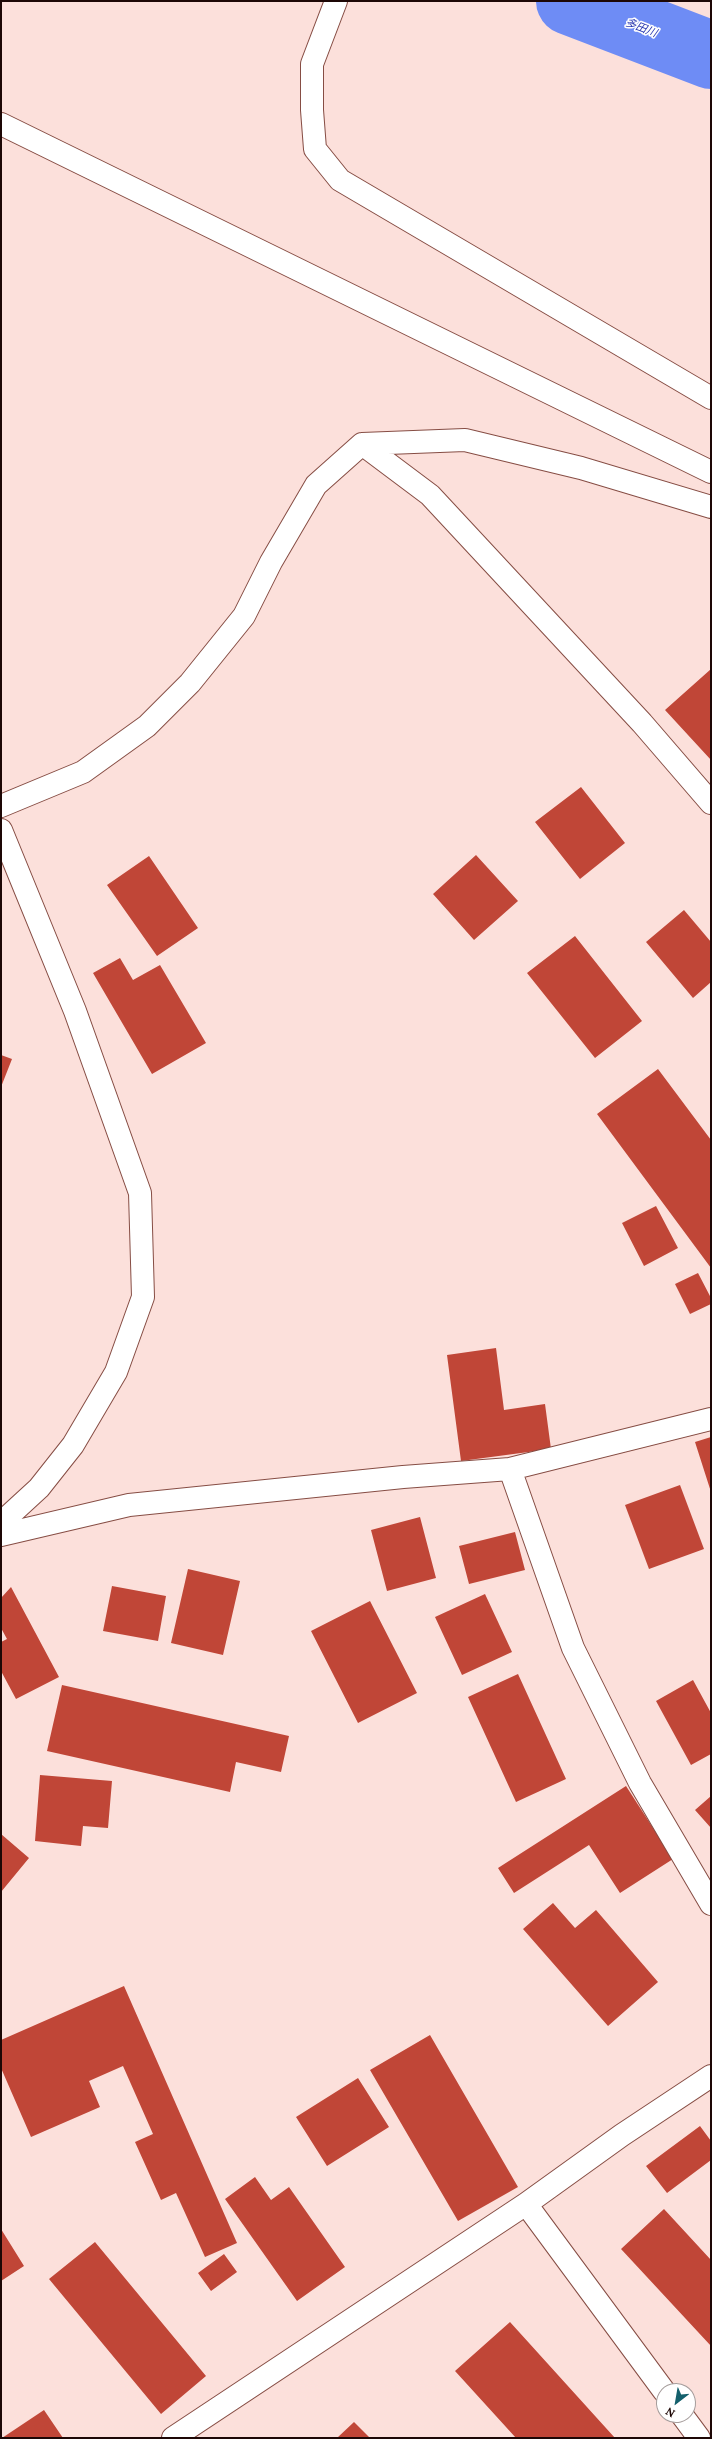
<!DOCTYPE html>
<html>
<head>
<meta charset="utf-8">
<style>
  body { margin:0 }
  #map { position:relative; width:712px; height:2439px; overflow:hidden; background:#fce0db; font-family:Lora,serif }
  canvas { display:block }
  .frame { position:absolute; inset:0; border:2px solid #1d0705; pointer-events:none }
  .north { position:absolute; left:656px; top:2383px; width:40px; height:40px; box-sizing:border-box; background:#fff; border:1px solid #a59c9b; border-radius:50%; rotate:211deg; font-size:11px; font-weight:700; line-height:16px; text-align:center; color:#1d0705 }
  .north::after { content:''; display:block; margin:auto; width:14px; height:18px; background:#14606c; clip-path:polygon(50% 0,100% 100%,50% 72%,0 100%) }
</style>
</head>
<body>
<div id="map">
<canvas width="712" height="2439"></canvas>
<div class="frame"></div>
<div class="north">N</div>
</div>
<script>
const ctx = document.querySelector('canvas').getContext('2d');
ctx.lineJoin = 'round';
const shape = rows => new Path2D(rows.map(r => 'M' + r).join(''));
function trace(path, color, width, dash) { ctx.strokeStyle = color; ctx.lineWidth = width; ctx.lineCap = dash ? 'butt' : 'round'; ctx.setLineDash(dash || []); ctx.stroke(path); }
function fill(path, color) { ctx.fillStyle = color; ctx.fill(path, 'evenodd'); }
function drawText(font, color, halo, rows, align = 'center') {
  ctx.font = font + ' Lora,"Noto Sans JP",serif'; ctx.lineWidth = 3; ctx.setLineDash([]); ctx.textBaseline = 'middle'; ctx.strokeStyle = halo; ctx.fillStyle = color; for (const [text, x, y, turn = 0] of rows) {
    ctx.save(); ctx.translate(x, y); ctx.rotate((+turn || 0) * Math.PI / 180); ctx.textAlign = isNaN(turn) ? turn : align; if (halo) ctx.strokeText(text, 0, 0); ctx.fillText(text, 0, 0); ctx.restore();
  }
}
const river = shape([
  [570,1,711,55]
]);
const building = shape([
  [711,669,711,760,665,710],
  [581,787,625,843,580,879,535,822],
  [476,855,518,901,474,940,433,894],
  [149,856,198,928,157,956,107,885],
  [684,910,711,942,711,982,693,998,646,942],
  [575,936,642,1021,595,1058,527,973],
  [120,958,133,980,160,965,206,1043,152,1074,93,973],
  [1,1055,12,1059,1,1087],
  [658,1069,711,1140,711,1268,597,1114],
  [656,1206,678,1248,644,1266,622,1223],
  [698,1273,711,1298,711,1304,690,1314,675,1284],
  [496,1348,504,1410,545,1404,551,1449,461,1461,447,1355],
  [711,1437,711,1492,695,1442],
  [680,1485,704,1549,649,1569,625,1505],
  [420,1517,436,1578,387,1591,371,1530],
  [515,1532,525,1570,469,1584,459,1546],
  [188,1569,240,1581,223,1655,171,1643],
  [112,1586,166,1596,158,1641,103,1631],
  [11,1587,59,1677,16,1699,1,1671,1,1642,7,1639,1,1628,1,1598],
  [485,1594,512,1652,462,1675,435,1617],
  [370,1601,417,1693,358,1723,311,1631],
  [518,1674,566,1779,516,1802,468,1697],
  [693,1680,711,1713,711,1754,691,1765,656,1701],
  [62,1685,289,1736,281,1772,236,1762,230,1792,47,1751],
  [40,1775,112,1781,108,1828,83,1826,81,1846,35,1841],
  [626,1786,673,1859,620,1893,589,1845,514,1893,498,1868],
  [711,1796,711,1828,695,1810],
  [1,1834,29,1858,1,1892],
  [553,1903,575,1928,596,1910,658,1982,608,2026,523,1929],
  [124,1986,237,2243,205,2257,176,2193,161,2200,135,2142,153,2134,123,2066,89,2081,100,2107,31,2137,1,2068,1,2040],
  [430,2035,518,2187,458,2221,370,2070],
  [358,2078,389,2127,327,2166,296,2117],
  [700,2126,711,2141,711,2160,667,2193,646,2166],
  [255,2177,271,2200,289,2187,345,2267,297,2301,225,2199],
  [664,2209,711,2260,711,2346,621,2249],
  [1,2229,24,2266,1,2281],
  [95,2242,206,2376,161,2414,49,2279],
  [224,2254,237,2272,211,2291,198,2273],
  [510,2322,615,2438,516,2438,455,2371],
  [44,2410,63,2438,2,2438],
  [354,2422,370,2438,337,2438]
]);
const minor = shape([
  [336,1,312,64,312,110,315,149,340,180,711,398],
  [1,124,711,472],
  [362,444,465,440,581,468,711,507],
  [1,806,83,772,147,726,190,683,244,616,271,562,316,485,362,444,430,495,642,723,711,803],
  [1,830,75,1011,140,1193,143,1297,116,1372,73,1445,39,1488,1,1523],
  [510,1469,573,1648,640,1783,711,1904],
  [1,1535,129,1505,403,1477,510,1469,711,1419],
  [526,2204,664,2391],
  [682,2415,699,2438],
  [173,2438,526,2204,622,2135,711,2076]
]);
const waterNames = [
  ["多田川",641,28,21]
];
trace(river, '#6e8cf5', 68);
fill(building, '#c04637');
trace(minor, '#864d44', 24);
trace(minor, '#fff', 22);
drawText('italic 11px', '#2938b0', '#fff', waterNames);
</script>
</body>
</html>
